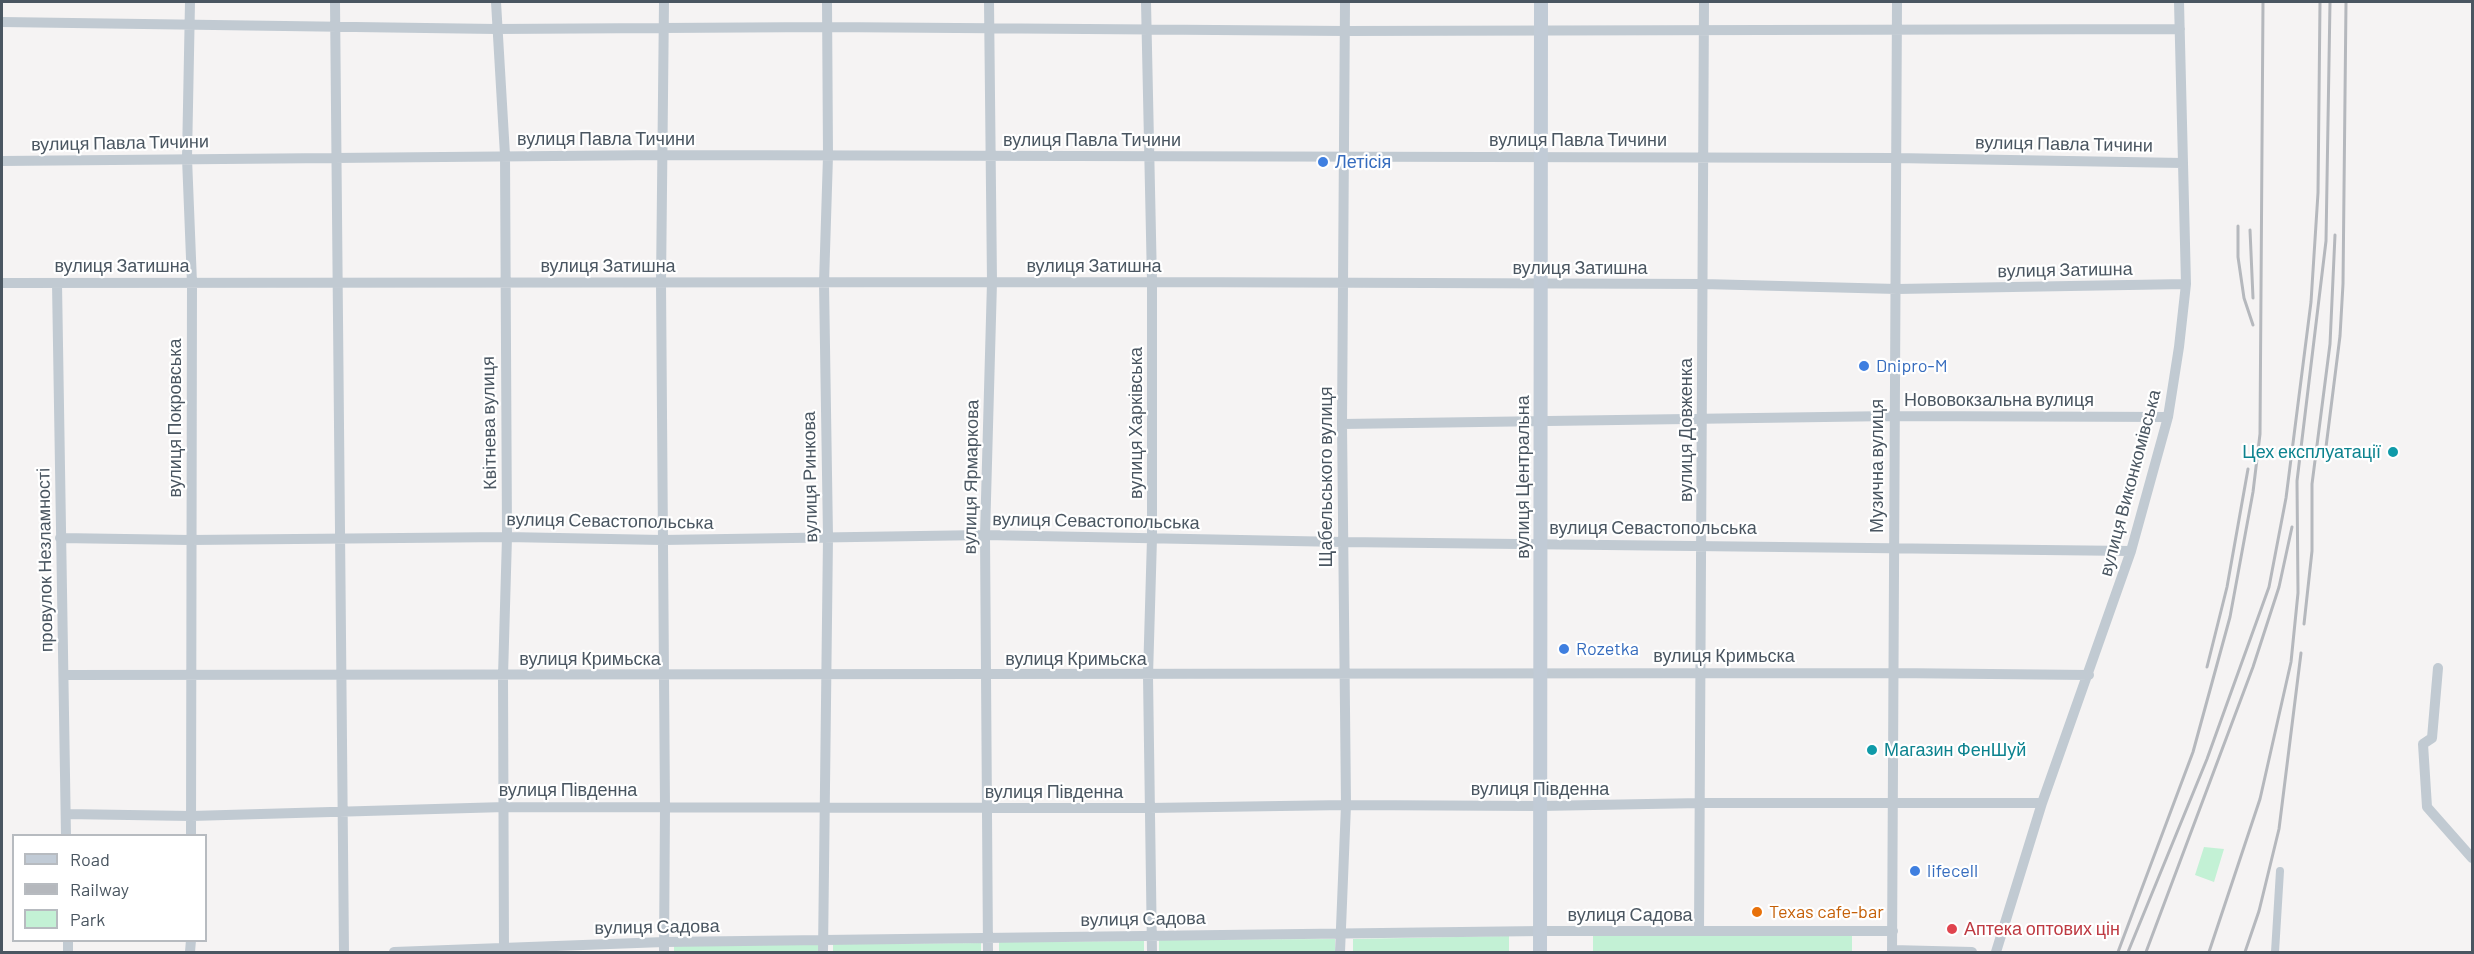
<!DOCTYPE html>
<html>
<head>
<meta charset="utf-8">
<style>
  body { margin:0 }
  #map { position:relative; width:2474px; height:954px; overflow:hidden; background:#f5f3f3; font-family:Barlow,sans-serif }
  canvas { display:block }
  .frame { position:absolute; inset:0; border:3px solid #4a5661; pointer-events:none }
  .legend { position:absolute; left:12px; top:834px; width:195px; height:108px; box-sizing:border-box; background:#fff; border:2px solid #b7bbc0; margin:0; padding:8px 10px; list-style:none; font-size:18px; color:#4a5661 }
  .legend li { display:flex; align-items:center; gap:12px; height:30px }
  .legend b { width:30px; border:2px solid #b7bbc0 }
</style>
</head>
<body>
<div id="map">
<canvas width="2474" height="954"></canvas>
<div class="frame"></div>
<ul class="legend">
<li><b style="height:8px;background:#c1cbd6"></b>Road</li>
<li><b style="height:8px;background:#b5b8bd"></b>Railway</li>
<li><b style="height:16px;background:#c3f1d5"></b>Park</li>
</ul>
</div>
<script>
const ctx = document.querySelector('canvas').getContext('2d');
ctx.lineJoin = 'round';
function fill(path, color) { ctx.fillStyle = color; ctx.fill(path, 'evenodd'); }
const shape = rows => new Path2D(rows.map(r => 'M' + r).join(''));
function trace(path, color, width, dash) { ctx.strokeStyle = color; ctx.lineWidth = width; ctx.lineCap = dash ? 'butt' : 'round'; ctx.setLineDash(dash || []); ctx.stroke(path); }
function drawText(font, color, halo, rows, align = 'center') {
  ctx.font = font + ' Barlow,sans-serif'; ctx.lineWidth = 4.5; ctx.setLineDash([]); ctx.textBaseline = 'middle'; ctx.strokeStyle = halo; ctx.fillStyle = color; for (const [text, x, y, turn = 0] of rows) {
    ctx.save(); ctx.translate(x, y); ctx.rotate((+turn || 0) * Math.PI / 180); ctx.textAlign = isNaN(turn) ? turn : align; if (halo) ctx.strokeText(text, 0, 0); ctx.fillText(text, 0, 0); ctx.restore();
  }
}
const green = shape([
  [2204,847,2224,849,2214,882,2195,875],
  [1593,935,1852,936,1852,951,1593,952],
  [1509,936,1509,951,1353,952,1353,939],
  [1335,939,1335,952,1159,952,1159,940],
  [1144,941,1144,952,999,952,999,942],
  [981,943,981,952,833,952,833,944],
  [819,944,819,952,674,952,674,946]
]);
const pedestrian = shape([
  [2275,952,2280,871]
]);
const minor = shape([
  [190,2,187,158,192,283,191,836],
  [335,2,344,952],
  [496,2,505,155,507,537,503,676,504,952],
  [1146,2,1152,282,1152,538,1148,676,1152,952],
  [2,22,496,29,827,27,1345,31,2180,29],
  [2,161,664,155,1895,158,2183,163],
  [2,283,1152,282,1703,284,1897,289,2186,284],
  [57,283,66,836],
  [1342,424,1893,416,2168,417],
  [60,538,190,540,507,537,662,540,985,535,1343,542,2131,551],
  [2438,668,2432,738,2423,744,2427,807,2472,858],
  [64,675,1892,673,2089,675],
  [66,814,191,816,505,807,1149,808,1346,805,1540,806,1701,803,2042,803],
  [1699,931,1704,2],
  [68,940,68,952],
  [1892,950,1972,952],
  [190,952,191,940],
  [394,952,664,942,1541,931,1893,931],
  [664,952,665,807,661,283,664,2],
  [823,952,828,537,824,283,828,156,827,2],
  [988,952,985,535,992,282,989,2],
  [1340,952,1346,805,1342,424,1345,2],
  [1892,952,1897,2],
  [1996,952,2042,803,2131,551,2168,417,2179,347,2186,284,2179,2]
]);
const secondary = shape([
  [1540,952,1541,2]
]);
const rail = shape([
  [2238,226,2238,257,2244,298,2253,325],
  [2250,230,2253,298],
  [2326,447,2340,336,2343,284,2346,2],
  [2304,624,2312,551,2312,484,2330,344,2335,235],
  [2207,667,2227,587,2248,469],
  [2118,952,2193,752,2230,617,2253,492,2260,434,2263,2],
  [2128,952,2207,759,2269,587,2286,498,2311,302,2318,193,2320,2],
  [2146,952,2253,667,2279,587,2292,527],
  [2209,952,2260,799,2291,662,2298,593,2297,481,2326,241,2330,2],
  [2245,952,2259,911,2279,829,2301,653]
]);
const markers = [
  [1323,162,6,"#3f7fe0"],
  [1864,366,6,"#3f7fe0"],
  [2393,452,6,"#0f9aa8"],
  [1564,649,6,"#3f7fe0"],
  [1872,750,6,"#0f9aa8"],
  [1915,871,6,"#3f7fe0"],
  [1757,912,6,"#e8710a"],
  [1952,929,6,"#e0444e"]
];
const streetNames = [
  ["вулиця Павла Тичини",606,139],
  ["вулиця Павла Тичини",1092,140],
  ["вулиця Павла Тичини",1578,140],
  ["вулиця Павла Тичини",120,143,-1],
  ["вулиця Павла Тичини",2064,144,1],
  ["вулиця Затишна",122,266],
  ["вулиця Затишна",608,266],
  ["вулиця Затишна",1094,266],
  ["вулиця Затишна",1580,268],
  ["вулиця Затишна",2065,270,-1],
  ["Нововокзальна вулиця",1999,400],
  ["вулиця Покровська",175,418,-90],
  ["Квітнева вулиця",489,423,-91],
  ["вулиця Харківська",1136,423,-90],
  ["вулиця Довженка",1686,430,-90],
  ["Музична вулиця",1877,466,-90],
  ["вулиця Ринкова",810,477,-91],
  ["вулиця Ярмаркова",971,477,-89],
  ["Щабельського вулиця",1326,477,-90],
  ["вулиця Центральна",1523,477,-90],
  ["вулиця Виконкомівська",2130,483,-75],
  ["вулиця Севастопольська",610,521,1],
  ["вулиця Севастопольська",1096,521,1],
  ["вулиця Севастопольська",1653,528],
  ["провулок Незламності",45,560,-91],
  ["вулиця Кримьска",1724,656],
  ["вулиця Кримьска",590,659],
  ["вулиця Кримьска",1076,659],
  ["вулиця Південна",1540,789],
  ["вулиця Південна",568,790],
  ["вулиця Південна",1054,792],
  ["вулиця Садова",1630,915],
  ["вулиця Садова",1143,919,-1],
  ["вулиця Садова",657,927,-1]
];
const shopNames = [
  ["Летісія",1335,162],
  ["Dnipro-M",1876,366],
  ["Rozetka",1576,649],
  ["lifecell",1927,871]
];
const cultureNames = [
  ["Цех експлуатації",2381,452],
  ["Магазин ФенШуй",1884,750,"left"]
];
const foodNames = [
  ["Texas cafe-bar",1769,912]
];
const healthNames = [
  ["Аптека оптових цін",1964,929]
];
fill(green, '#c3f1d5');
trace(pedestrian, '#c1cad2', 8);
trace(minor, '#c1cad2', 10);
trace(secondary, '#c1cbd6', 14);
trace(rail, '#b5b8bd', 3);
for (const [x, y, r, color] of markers) { const dot = new Path2D(); dot.arc(x, y, r, 0, 2 * Math.PI); ctx.fillStyle = color; ctx.fill(dot); trace(dot, '#fff', 2); }
drawText('18px', '#4a5661', '#fff', streetNames);
drawText('18px', '#366cbe', '#fff', shopNames, 'left');
drawText('18px', '#0d838f', '#fff', cultureNames, 'right');
drawText('18px', '#c56008', '#fff', foodNames, 'left');
drawText('18px', '#be3a42', '#fff', healthNames, 'left');
</script>
</body>
</html>
